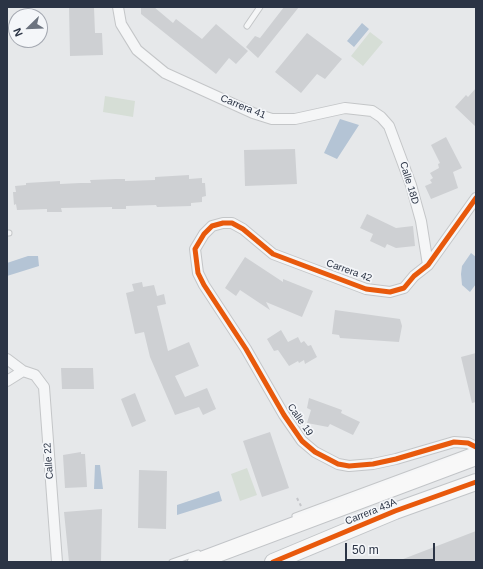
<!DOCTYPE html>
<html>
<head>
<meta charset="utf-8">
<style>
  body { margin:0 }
  #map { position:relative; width:483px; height:569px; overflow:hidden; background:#e6e8ea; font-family:Arial,sans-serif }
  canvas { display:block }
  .frame { position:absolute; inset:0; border:8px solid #2b3445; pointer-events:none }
  .north { position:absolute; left:8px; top:8px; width:40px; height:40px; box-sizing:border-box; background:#f4f6f9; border:1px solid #a4a8b1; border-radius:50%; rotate:247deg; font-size:11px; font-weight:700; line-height:16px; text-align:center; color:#2b3445 }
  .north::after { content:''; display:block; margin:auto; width:14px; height:18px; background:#6c737f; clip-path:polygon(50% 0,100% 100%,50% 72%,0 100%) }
  .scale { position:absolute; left:345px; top:543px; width:90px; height:18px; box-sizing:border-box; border:2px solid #2b3445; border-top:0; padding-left:5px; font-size:12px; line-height:14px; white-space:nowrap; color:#2b3445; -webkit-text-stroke:3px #f4f6f9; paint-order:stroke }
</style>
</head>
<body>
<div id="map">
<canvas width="483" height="569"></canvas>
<div class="frame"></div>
<div class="north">N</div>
<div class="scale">50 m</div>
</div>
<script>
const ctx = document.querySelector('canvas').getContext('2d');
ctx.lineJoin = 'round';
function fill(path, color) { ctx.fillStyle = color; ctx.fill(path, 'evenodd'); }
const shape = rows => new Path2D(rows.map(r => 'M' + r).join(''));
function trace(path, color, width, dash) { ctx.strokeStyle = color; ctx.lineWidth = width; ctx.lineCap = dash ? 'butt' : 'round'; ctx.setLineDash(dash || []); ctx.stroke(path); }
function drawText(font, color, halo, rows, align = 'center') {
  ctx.font = font + ' Arial,sans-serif'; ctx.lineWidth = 3.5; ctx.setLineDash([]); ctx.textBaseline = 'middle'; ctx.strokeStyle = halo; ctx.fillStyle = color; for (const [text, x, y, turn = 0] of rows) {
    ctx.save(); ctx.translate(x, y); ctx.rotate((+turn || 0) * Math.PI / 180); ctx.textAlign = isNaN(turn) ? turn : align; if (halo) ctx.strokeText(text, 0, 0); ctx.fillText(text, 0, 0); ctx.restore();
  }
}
const green = shape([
  [370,32,383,42,363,66,351,56],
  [105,96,135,101,133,117,103,112],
  [247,468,257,495,240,501,231,474]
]);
const water = shape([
  [362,23,369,29,354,47,347,41],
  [340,119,359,125,337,159,324,153],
  [471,253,476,257,476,284,470,292,462,285,461,274,462,266],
  [28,256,38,256,39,266,7,276,7,263],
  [95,465,100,465,103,489,94,489],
  [219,491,222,501,177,515,177,505]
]);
const building = shape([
  [69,7,94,7,95,33,102,33,103,55,70,56],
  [141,7,154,7,173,23,176,19,202,39,216,24,248,51,236,64,229,58,216,74,141,14],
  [284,7,299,7,258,58,246,47,255,36,260,38],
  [307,33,342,59,325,79,317,74,301,93,275,72],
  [476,88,476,127,455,107,466,95,468,97],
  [446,137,462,168,453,172,458,188,431,199,425,186,432,183,430,180,433,178,430,173,439,168,438,164,440,163,431,145],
  [295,149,297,184,245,186,244,150],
  [189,175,189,179,202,178,202,183,205,183,206,196,202,197,202,202,191,203,191,206,157,207,156,205,126,206,126,209,112,209,112,207,61,208,62,212,47,212,47,209,17,210,16,204,14,205,13,192,16,192,15,186,26,185,26,183,60,181,60,184,80,183,91,183,90,180,116,179,125,179,125,181,155,180,155,177],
  [367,214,396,228,413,226,415,246,396,248,387,244,385,248,370,241,373,234,360,228],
  [245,257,283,282,283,279,313,291,302,317,266,302,270,310,240,290,236,296,225,288],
  [142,282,143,287,154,285,157,296,164,294,166,304,157,306,168,351,189,342,199,366,175,376,185,397,207,388,216,409,203,415,199,407,175,415,150,357,144,332,135,334,126,293,134,291,132,284],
  [335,310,400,319,402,326,399,342,340,338,339,335,332,334],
  [281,330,288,342,298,337,301,343,304,341,308,346,311,345,317,357,305,364,304,360,299,363,298,361,289,366,278,350,274,351,267,339],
  [476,353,476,402,472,403,461,357],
  [61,368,93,368,94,389,62,389],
  [135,393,146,421,132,427,121,399],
  [309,398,342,410,341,413,360,422,353,435,330,424,328,427,307,423,311,410,307,408],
  [270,432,289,488,262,497,243,441],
  [81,452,81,454,85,454,87,487,65,488,63,455],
  [139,470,167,471,166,529,138,528],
  [102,509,101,562,69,562,64,512],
  [476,531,476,562,398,562,398,561]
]);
const path = shape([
  [297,498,301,506]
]);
const lane = shape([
  [247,26,260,7],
  [7,233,9,233],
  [295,516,476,449],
  [172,562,198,553]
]);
const street = shape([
  [118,7,121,24,137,50,165,73,253,113,272,119,295,119,345,108,372,111,381,117,389,126,411,185,421,221,428,265],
  [476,198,428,265,414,276,404,288,390,292,366,289,273,254,243,229,232,223,223,223,212,226,204,234,195,249,198,273,204,285,246,349,284,415,302,441,315,452,338,464,349,466,373,464,396,459,454,442,468,443,476,447],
  [7,359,23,371,35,375,44,387,57,562],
  [7,381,23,371]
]);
const primary = shape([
  [196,562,476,457],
  [273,562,395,511,476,482]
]);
const cycleway = shape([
  [476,198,428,265,414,276,404,288,390,292,366,289,273,254,243,229,232,223,223,223,212,226,204,234,195,249,198,273,204,285,246,349,284,415,302,441,315,452,338,464,349,466,373,464,396,459,454,442,468,443,476,447],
  [273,562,395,511,476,482]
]);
const streetNames = [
  ["Carrera 41",243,107,22],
  ["Calle 18D",409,183,73],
  ["Carrera 42",349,271,20],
  ["Calle 19",300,420,55],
  ["Calle 22",49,461,-94],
  ["Carrera 43A",371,512,-22]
];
fill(green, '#d6ded6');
fill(water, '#b4c4d5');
fill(building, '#ced0d3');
trace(lane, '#c4c6c8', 7);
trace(street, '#c4c6c8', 12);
trace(primary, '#c2c5c8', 18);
trace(path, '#c5c6ca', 2, [3, 3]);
trace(lane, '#f5f6f7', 5);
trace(street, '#f5f6f7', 10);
trace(primary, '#f8f8f8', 16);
trace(cycleway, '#e8590c', 5);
drawText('10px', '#2b3445', '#f4f6f9', streetNames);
</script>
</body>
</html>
